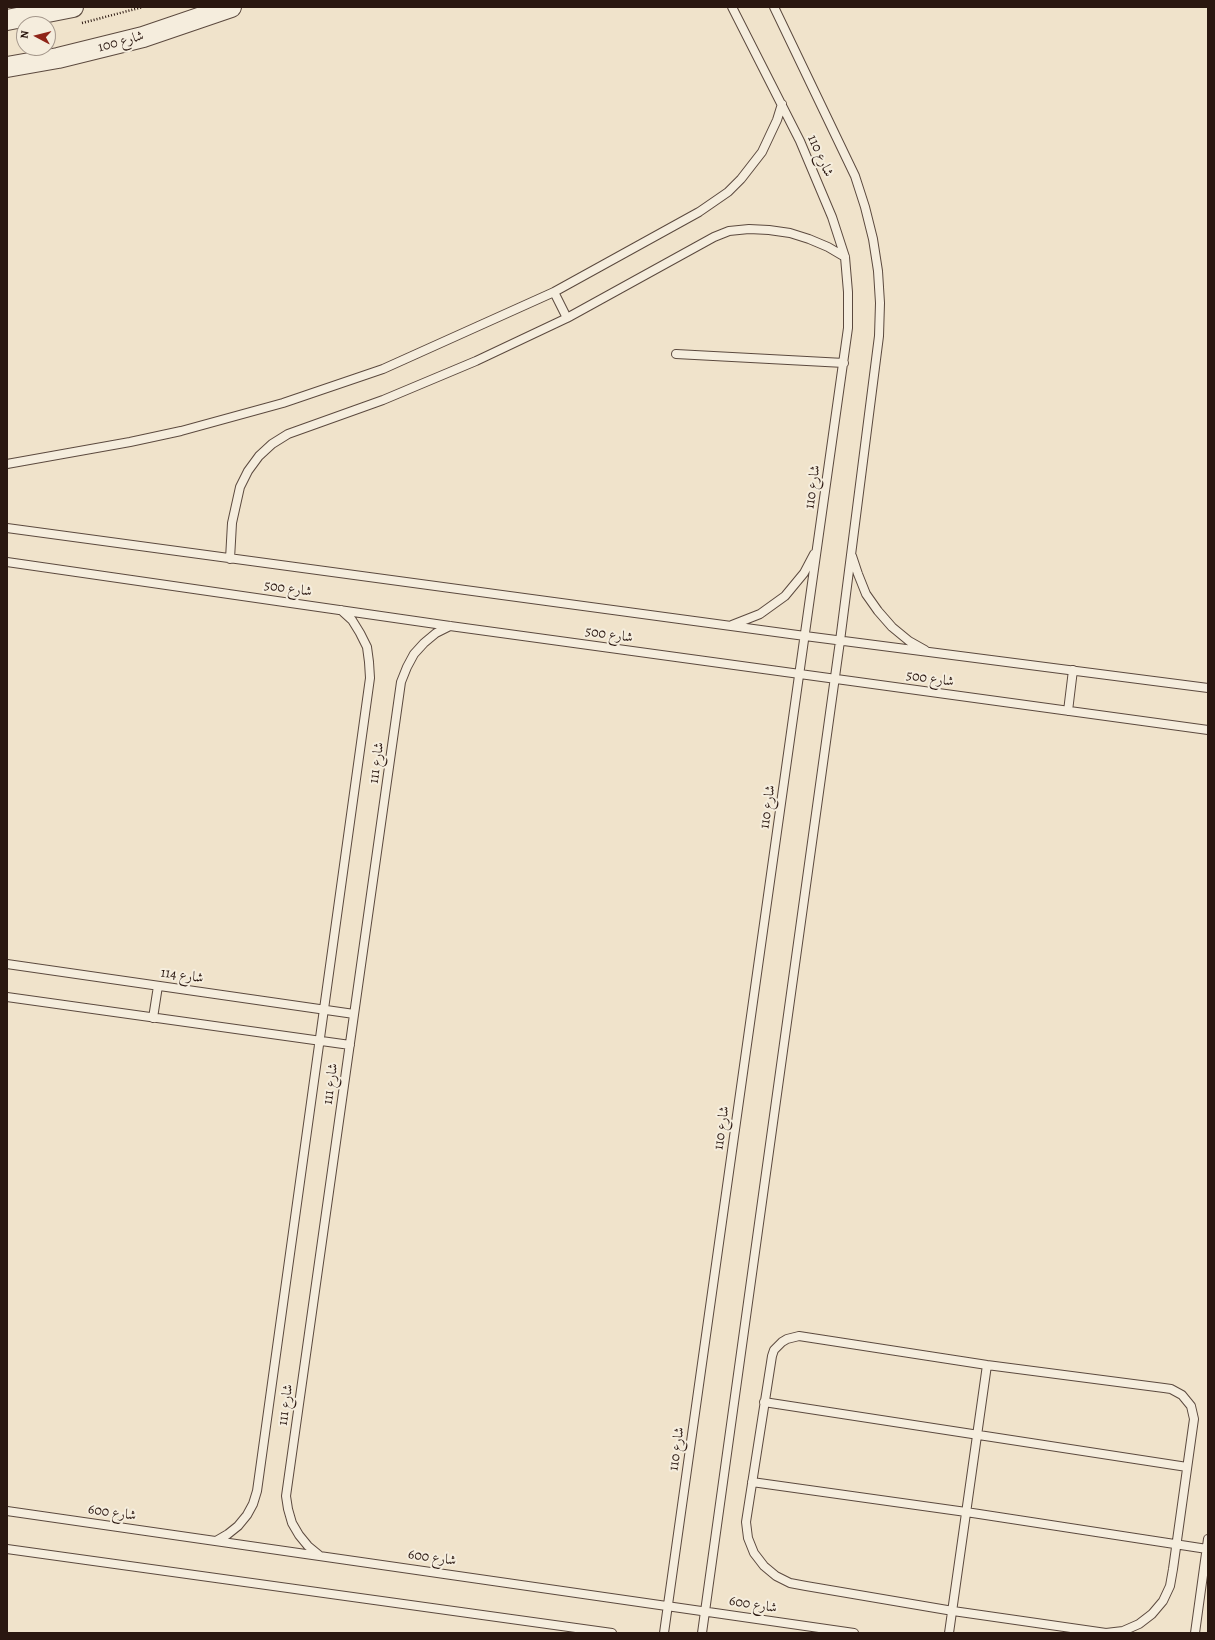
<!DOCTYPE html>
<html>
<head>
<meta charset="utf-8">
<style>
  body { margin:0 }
  #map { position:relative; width:1215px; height:1640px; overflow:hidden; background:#f0e3cb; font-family:Alegreya,serif }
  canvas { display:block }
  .frame { position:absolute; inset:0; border:8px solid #2a1710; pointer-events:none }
  .north { position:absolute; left:16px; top:16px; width:40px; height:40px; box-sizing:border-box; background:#f5eddd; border:1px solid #a4978b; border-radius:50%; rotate:277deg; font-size:11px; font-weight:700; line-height:16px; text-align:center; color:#2a1710 }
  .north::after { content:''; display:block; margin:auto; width:14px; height:18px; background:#8f2418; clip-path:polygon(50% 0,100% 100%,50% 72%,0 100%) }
</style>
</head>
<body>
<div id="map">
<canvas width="1215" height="1640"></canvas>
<div class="frame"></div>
<div class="north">N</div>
</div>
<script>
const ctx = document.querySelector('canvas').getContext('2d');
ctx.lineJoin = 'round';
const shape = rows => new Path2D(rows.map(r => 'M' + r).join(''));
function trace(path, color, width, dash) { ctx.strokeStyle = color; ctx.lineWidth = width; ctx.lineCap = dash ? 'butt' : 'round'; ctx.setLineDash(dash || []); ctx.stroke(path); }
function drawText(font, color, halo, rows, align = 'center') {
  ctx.font = font + ' Alegreya,Amiri,serif'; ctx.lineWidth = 4; ctx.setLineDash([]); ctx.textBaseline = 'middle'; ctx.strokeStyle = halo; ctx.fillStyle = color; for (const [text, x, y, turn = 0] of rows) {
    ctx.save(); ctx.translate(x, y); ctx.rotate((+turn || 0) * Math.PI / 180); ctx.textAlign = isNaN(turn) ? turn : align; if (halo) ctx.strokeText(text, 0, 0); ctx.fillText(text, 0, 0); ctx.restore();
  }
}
const path = shape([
  [82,23,143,7]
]);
const service = shape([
  [554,292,567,318],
  [676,354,844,363],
  [7,464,130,442,181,431,283,403,383,369,554,292,699,212,728,192,741,179,762,152,777,120,782,104],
  [7,528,805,636,1208,688],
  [852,556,858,574,866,594,878,611,892,627,909,641,925,650],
  [230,559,232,523,240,487,248,471,259,456,272,444,288,434,383,400,476,361,567,318,714,237,729,231,749,229,769,230,790,233,809,239,828,247,845,257],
  [7,562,450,626,1208,730],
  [732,625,760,614,785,596,804,573,814,554],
  [1068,711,1073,670],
  [7,964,354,1014],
  [7,997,350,1045],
  [153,1018,158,986],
  [799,1336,987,1365,1164,1388,1171,1389,1182,1395,1191,1406,1194,1419,1193,1426,1173,1569,1170,1586,1163,1601,1152,1614,1139,1624,1123,1631,1106,1633,953,1611,806,1586,790,1583,776,1576,764,1566,754,1553,748,1538,746,1522,772,1356,774,1350,782,1342,787,1339,799,1336],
  [764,1402,1187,1467],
  [752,1482,966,1512,1207,1549],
  [7,1511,854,1633],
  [216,1541,228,1534,238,1526,247,1515,253,1504,257,1491,370,678,369,662,367,647,360,633,352,620,341,610],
  [7,1549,612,1633],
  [319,1555,308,1546,299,1535,292,1523,288,1509,286,1496,401,682,407,667,414,654,424,643,436,633,450,626],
  [664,1633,848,328,848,292,845,257,832,217,800,141,732,7],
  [702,1633,840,641,879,336,880,303,878,271,873,239,865,207,855,176,774,7],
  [949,1633,987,1365],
  [1195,1633,1208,1539]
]);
const tertiary = shape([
  [7,20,73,7],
  [7,67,58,58,143,37,231,7]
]);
const streetNames = [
  ["شارع 100",121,42,-15],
  ["شارع 110",820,156,66],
  ["شارع 110",813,487,-82],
  ["شارع 500",288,589,8],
  ["شارع 500",609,635,8],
  ["شارع 500",930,679,8],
  ["شارع 111",377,763,-82],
  ["شارع 110",768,807,-82],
  ["شارع 114",182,976,8],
  ["شارع 111",331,1084,-82],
  ["شارع 110",722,1128,-82],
  ["شارع 111",286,1405,-82],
  ["شارع 110",677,1449,-82],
  ["شارع 600",112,1513,8],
  ["شارع 600",432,1558,8],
  ["شارع 600",753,1605,9]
];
trace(service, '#5c4a3f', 10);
trace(tertiary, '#5c4a3f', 22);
trace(path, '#2a1710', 2.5, [1, 2]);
trace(service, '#f5eddd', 8);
trace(tertiary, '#f5eddd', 20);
drawText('14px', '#2a1710', '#f5eddd', streetNames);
</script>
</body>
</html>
